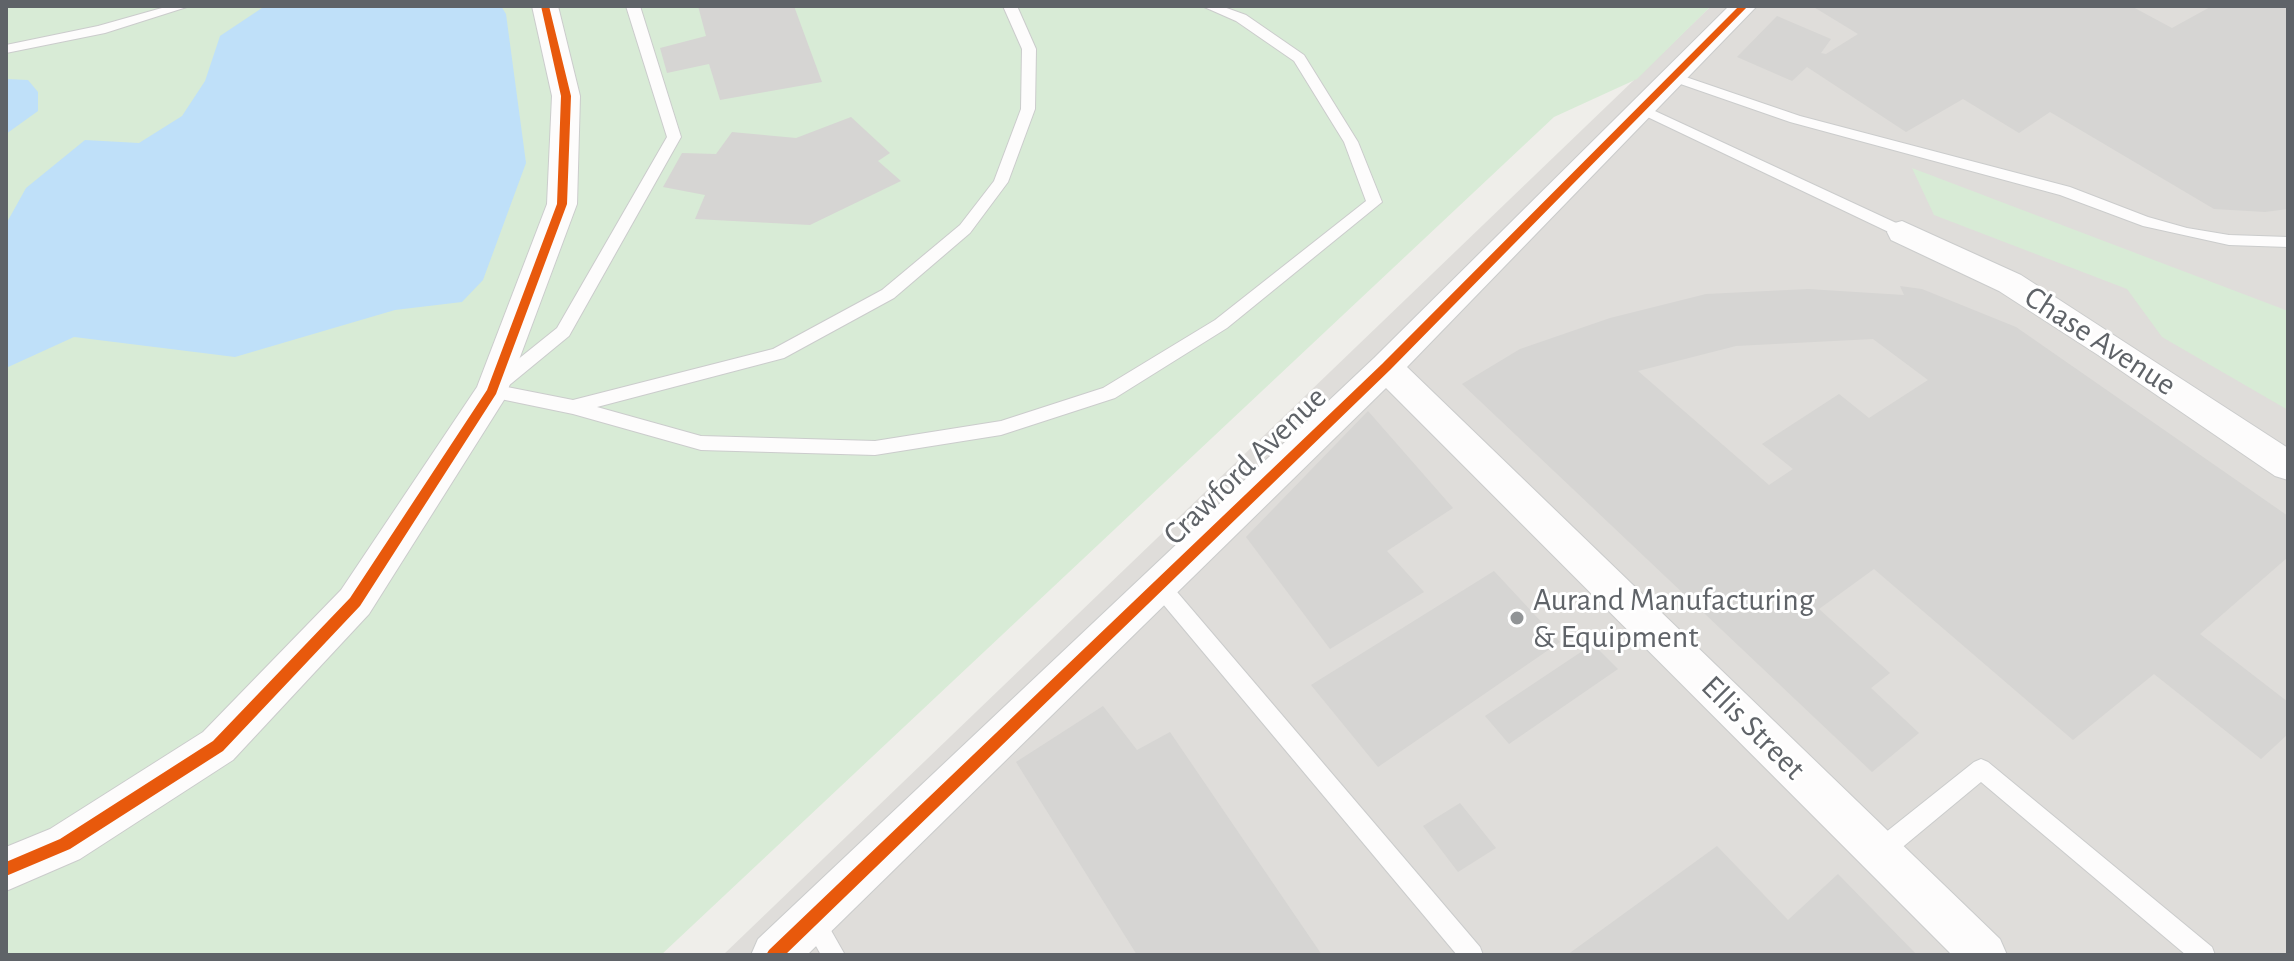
<!DOCTYPE html>
<html>
<head>
<meta charset="utf-8">
<style>
  body { margin:0 }
  #map { position:relative; width:2294px; height:961px; overflow:hidden; background:#efeeea; font-family:"Alegreya Sans",sans-serif }
  canvas { display:block }
  .frame { position:absolute; inset:0; border:8px solid #5f6368; pointer-events:none }
</style>
</head>
<body>
<div id="map">
<canvas width="2294" height="961"></canvas>
<div class="frame"></div>
</div>
<script>
const ctx = document.querySelector('canvas').getContext('2d');
ctx.lineJoin = 'round';
function fill(path, color) { ctx.fillStyle = color; ctx.fill(path, 'evenodd'); }
const shape = rows => new Path2D(rows.map(r => 'M' + r).join(''));
function trace(path, color, width, dash) { ctx.strokeStyle = color; ctx.lineWidth = width; ctx.lineCap = dash ? 'butt' : 'round'; ctx.setLineDash(dash || []); ctx.stroke(path); }
function drawText(font, color, halo, rows, align = 'center') {
  ctx.font = font + ' "Alegreya Sans",sans-serif'; ctx.lineWidth = 6; ctx.setLineDash([]); ctx.textBaseline = 'middle'; ctx.strokeStyle = halo; ctx.fillStyle = color; for (const [text, x, y, turn = 0] of rows) {
    ctx.save(); ctx.translate(x, y); ctx.rotate((+turn || 0) * Math.PI / 180); ctx.textAlign = isNaN(turn) ? turn : align; if (halo) ctx.strokeText(text, 0, 0); ctx.fillText(text, 0, 0); ctx.restore();
  }
}
const industrial = shape([
  [1711,6,2288,6,2288,955,723,955]
]);
const green = shape([
  [6,6,1711,6,1637,79,1554,117,661,955,6,955],
  [1912,168,2288,311,2288,410,2162,337,2127,289,1934,215]
]);
const water = shape([
  [265,6,501,6,506,14,526,163,483,280,462,302,395,310,235,357,74,337,6,368,6,224,26,188,85,140,139,143,182,116,205,81,220,36],
  [6,79,28,80,38,92,38,111,6,134]
]);
const building = shape([
  [698,6,794,6,822,82,720,100,709,64,667,73,660,48,706,36],
  [1812,6,2131,6,2172,28,2212,6,2288,6,2288,209,2265,212,2214,209,2050,112,2019,133,1963,99,1906,132,1807,67,1792,81,1737,57,1777,16,1831,39,1821,53,1826,54,1858,34],
  [851,117,890,153,878,161,901,181,810,225,695,219,705,195,663,187,682,153,716,154,732,132,796,138],
  [1900,286,1922,289,2016,327,2288,516,2288,557,2200,634,2288,702,2288,734,2261,759,2154,674,2073,740,1874,569,1819,609,1890,673,1871,688,1919,733,1872,772,1462,384,1520,349,1610,318,1706,294,1808,289,1904,295],
  [1873,339,1928,380,1869,418,1839,394,1762,444,1793,469,1769,485,1638,371,1736,346],
  [1368,411,1453,508,1387,551,1424,592,1330,649,1246,537],
  [1494,571,1560,642,1378,767,1311,685],
  [1593,644,1618,669,1509,744,1485,716],
  [1103,706,1137,750,1170,732,1322,955,1137,955,1016,762],
  [1460,803,1496,848,1458,872,1423,826],
  [1717,846,1788,920,1838,874,1917,955,1567,955]
]);
const service = shape([
  [169,6,190,6,105,33,6,53,6,45,98,26,169,6],
  [626,6,640,6,681,137,569,336,507,387,573,400,773,349,882,290,960,225,994,181,1021,109,1022,49,1003,6,1017,6,1036,49,1035,109,1008,182,970,233,894,298,784,358,597,407,701,436,875,441,1001,421,1103,388,1215,320,1366,201,1344,142,1294,61,1236,21,1202,6,1221,6,1246,15,1304,55,1358,142,1382,202,1227,328,1115,398,1001,435,875,455,701,450,573,414,486,396,483,391,491,381,557,328,667,137,626,6],
  [1674,73,1800,116,2070,187,2148,217,2187,228,2229,235,2288,237,2288,247,2229,245,2143,226,2060,195,1790,122,1669,80,1667,77,1674,73],
  [1642,105,1907,228,1910,232,1902,237,1897,236,1637,112,1635,109,1642,105],
  [1159,577,1166,579,1480,947,1483,955,1457,955,1152,591,1149,585,1152,579,1159,577],
  [1981,759,1988,762,2212,947,2215,955,2186,955,1981,782,1887,860,1879,863,1871,860,1868,852,1871,844,1974,762,1981,759],
  [812,908,820,911,845,955,821,955,801,919,804,911,812,908]
]);
const minor = shape([
  [532,6,558,6,580,96,577,204,504,400,369,614,233,760,80,859,6,891,6,847,50,829,203,732,341,590,477,387,547,204,552,96,532,6],
  [1729,6,1757,6,1407,367,2000,939,2007,955,1952,955,1386,388,807,955,751,955,758,939,1374,358,1729,6],
  [1902,221,2021,275,2288,448,2288,480,2275,476,2098,355,1999,291,1891,240,1887,232,1891,224,1902,221]
]);
const cycleway = shape([
  [541,6,549,6,571,96,567,204,496,394,360,606,223,751,70,849,6,876,6,862,60,839,213,741,350,598,487,390,557,204,561,96,541,6],
  [1739,6,1748,6,1390,370,785,955,766,955,769,950,1382,364,1739,6]
]);
const markers = [
  [1517,618,8,"#919496"]
];
const streetNames = [
  ["Chase Avenue",2100,341,33],
  ["Crawford Avenue",1245,466,-44],
  ["Ellis Street",1753,728,45]
];
const poiNames = [
  ["Aurand Manufacturing",1533,600],
  ["& Equipment",1533,637]
];
fill(industrial, '#dfddda');
fill(green, '#d8ebd6');
fill(water, '#bfe0f9');
fill(building, '#d6d5d3');
trace(service, '#cbcccc', 2);
trace(minor, '#cbcccc', 2);
fill(service, '#fdfcfc');
fill(minor, '#fdfcfc');
fill(cycleway, '#e8590c');
for (const [x, y, r, color] of markers) { const dot = new Path2D(); dot.arc(x, y, r, 0, 2 * Math.PI); ctx.fillStyle = color; ctx.fill(dot); trace(dot, '#fff', 3); }
drawText('32px', '#5f6368', '#fff', streetNames);
drawText('32px', '#5f6368', '#fff', poiNames, 'left');
</script>
</body>
</html>
